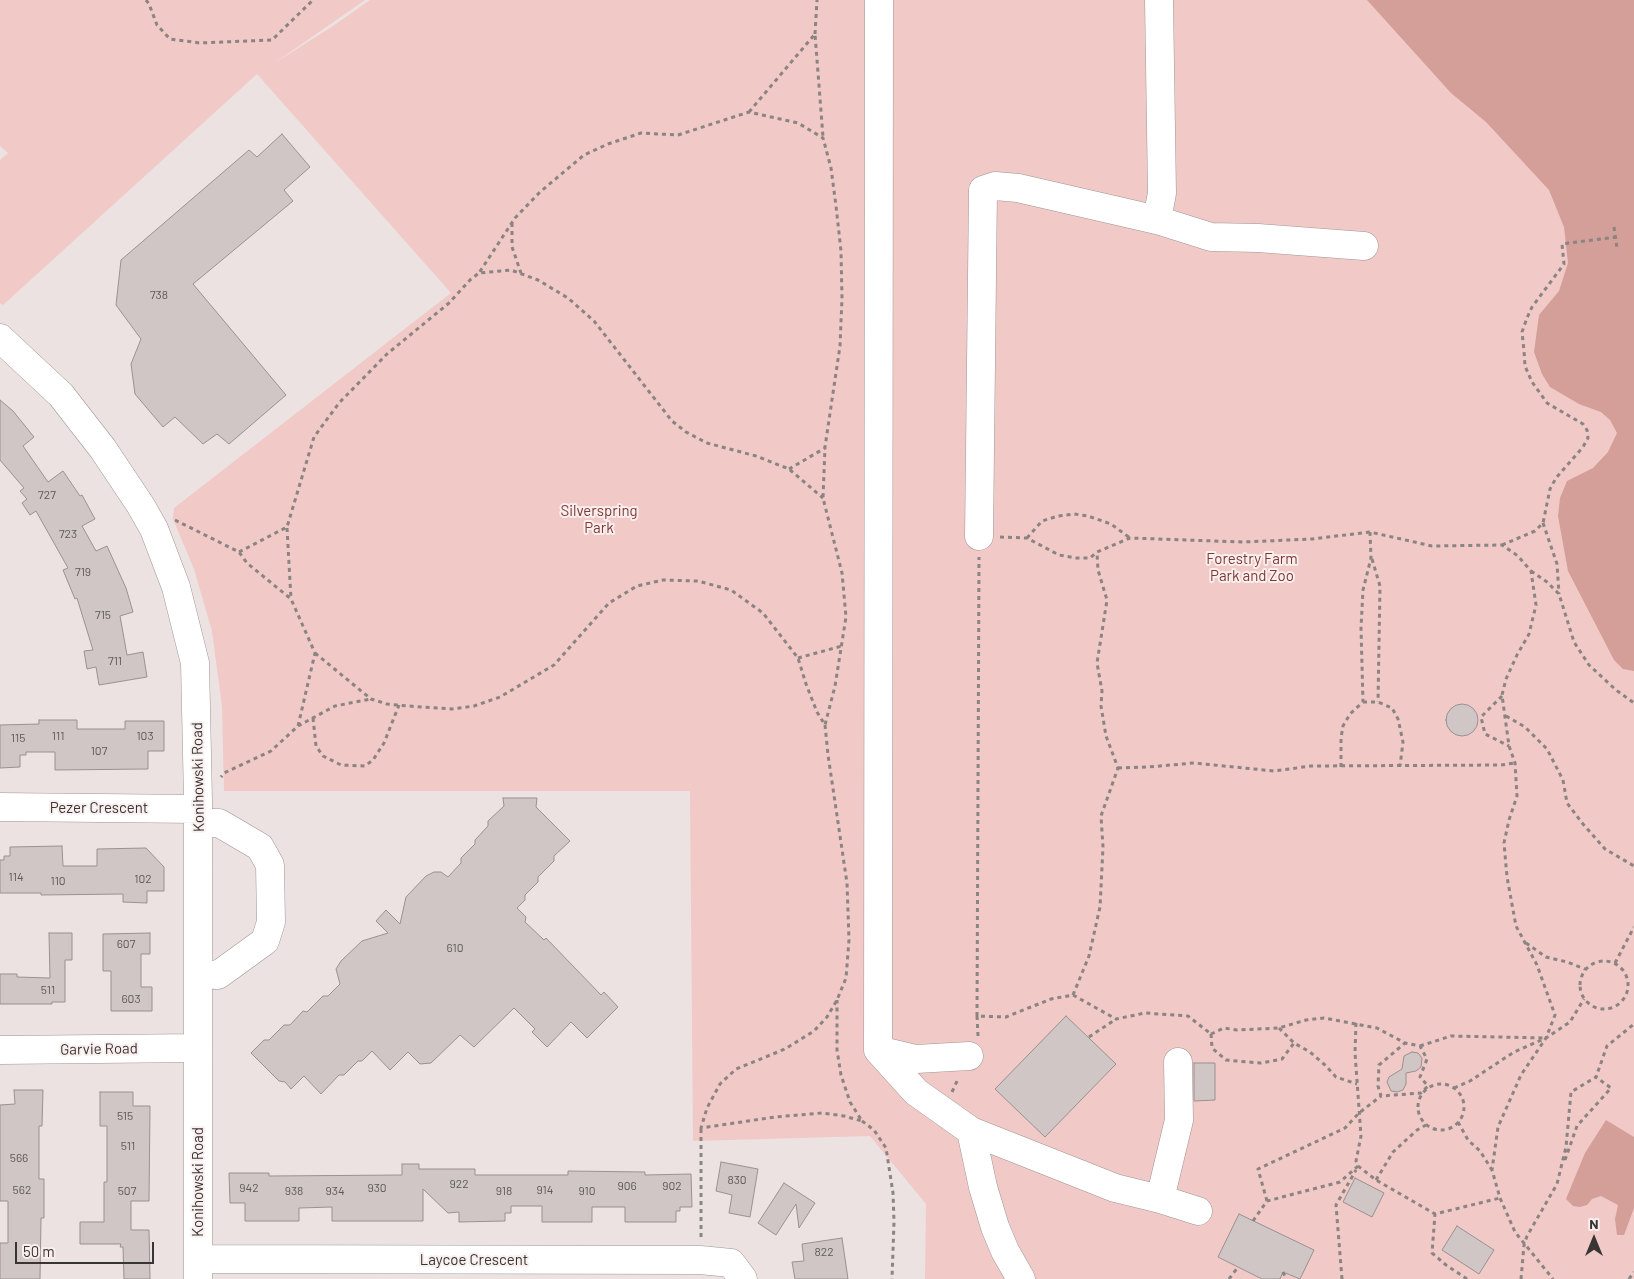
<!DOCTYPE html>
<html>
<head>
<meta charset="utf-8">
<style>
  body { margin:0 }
  #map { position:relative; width:1634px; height:1279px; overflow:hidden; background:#ece2e1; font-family:Barlow,sans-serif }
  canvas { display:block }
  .north { position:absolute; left:1569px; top:1214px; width:50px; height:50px; -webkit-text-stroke:4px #f9efee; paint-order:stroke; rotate:0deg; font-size:14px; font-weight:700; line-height:20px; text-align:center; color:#383534 }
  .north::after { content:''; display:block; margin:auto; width:18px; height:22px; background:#383534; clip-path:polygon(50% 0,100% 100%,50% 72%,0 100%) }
  .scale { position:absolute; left:15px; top:1242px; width:139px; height:22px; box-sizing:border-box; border:2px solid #383534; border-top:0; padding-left:6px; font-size:15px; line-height:18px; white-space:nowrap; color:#383534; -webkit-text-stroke:4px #f9efee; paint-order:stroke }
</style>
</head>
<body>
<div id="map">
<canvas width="1634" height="1279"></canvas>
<div class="north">N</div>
<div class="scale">50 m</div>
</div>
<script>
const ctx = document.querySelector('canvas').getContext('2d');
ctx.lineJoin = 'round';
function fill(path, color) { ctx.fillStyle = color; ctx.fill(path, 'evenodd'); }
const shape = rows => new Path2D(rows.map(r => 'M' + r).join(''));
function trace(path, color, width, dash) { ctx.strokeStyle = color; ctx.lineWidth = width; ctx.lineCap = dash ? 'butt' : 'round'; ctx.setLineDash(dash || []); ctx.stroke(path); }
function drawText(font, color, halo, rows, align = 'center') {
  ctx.font = font + ' Barlow,sans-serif'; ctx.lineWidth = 4; ctx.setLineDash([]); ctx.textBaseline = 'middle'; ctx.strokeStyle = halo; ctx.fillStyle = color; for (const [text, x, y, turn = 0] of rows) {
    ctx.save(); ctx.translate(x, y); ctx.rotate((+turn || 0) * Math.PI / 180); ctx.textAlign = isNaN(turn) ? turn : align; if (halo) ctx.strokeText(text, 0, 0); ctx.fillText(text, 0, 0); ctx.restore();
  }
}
const green = shape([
  [0,0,365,0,273,64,333,26,370,0,1634,0,1634,1279,925,1279,926,1204,870,1136,693,1141,690,791,224,791,222,706,212,631,194,569,173,519,174,508,451,293,257,74,3,305,0,303,0,160,8,153,0,146]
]);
const water = shape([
  [1367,0,1634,0,1634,671,1623,669,1614,660,1568,571,1558,516,1560,498,1567,481,1593,468,1608,452,1617,433,1610,420,1601,412,1579,404,1550,387,1542,374,1534,352,1539,315,1559,291,1568,263,1564,227,1549,190,1486,122,1451,93],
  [1606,1120,1634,1137,1634,1208,1624,1235,1617,1235,1615,1219,1618,1205,1601,1196,1592,1199,1587,1205,1580,1207,1573,1206,1566,1199,1585,1153]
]);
const building = shape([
  [282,134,310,167,284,190,293,201,193,284,286,395,229,444,217,434,203,444,175,417,163,427,135,394,131,364,141,339,116,305,121,260,249,150,257,157,282,134],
  [0,400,13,411,34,437,23,446,48,482,63,471,80,496,82,495,95,519,82,526,96,551,107,546,126,588,133,612,120,616,127,655,143,652,147,677,99,685,96,667,87,669,84,651,93,650,77,598,75,599,63,570,68,568,36,511,30,515,22,503,27,499,20,491,24,488,0,460,0,400],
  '1446 720a16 16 0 1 1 32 0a16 16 0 1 1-32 0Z',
  [39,720,77,720,77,729,125,729,125,721,164,721,164,751,148,751,148,769,55,770,55,752,26,752,26,755,20,755,20,767,0,768,0,725,39,724,39,720],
  [503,798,537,798,536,807,570,841,554,856,554,861,538,877,538,882,525,895,525,900,517,908,526,917,525,922,544,940,546,938,601,995,604,992,618,1007,587,1038,571,1022,547,1047,532,1032,535,1029,514,1008,474,1047,460,1035,431,1063,420,1064,408,1052,390,1070,372,1051,362,1061,358,1061,344,1075,339,1075,321,1094,304,1076,291,1089,285,1082,279,1081,251,1053,264,1040,269,1040,284,1025,290,1025,303,1011,307,1012,323,996,328,996,340,984,336,969,341,961,362,941,388,933,376,921,386,910,400,924,406,897,426,876,434,872,441,872,448,877,461,863,461,858,475,844,475,840,488,826,488,821,504,806,503,798],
  [62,846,63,866,97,866,97,849,146,848,164,867,164,891,147,891,147,903,123,902,123,894,41,895,41,893,0,893,0,860,4,860,4,856,10,856,10,847,62,846],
  [49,933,72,933,72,960,65,960,65,1002,52,1002,52,1004,0,1004,0,974,17,974,17,977,50,978,49,933],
  [150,933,150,954,141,954,141,987,152,987,152,1011,111,1011,111,971,103,971,103,934,150,933],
  [1066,1016,1116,1064,1045,1137,995,1089,1066,1016],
  [1412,1052,1418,1053,1422,1058,1421,1067,1416,1071,1406,1073,1406,1084,1403,1090,1397,1092,1391,1091,1387,1082,1389,1077,1402,1069,1404,1056,1412,1052],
  [1194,1063,1215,1063,1215,1100,1194,1101,1194,1063],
  [14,1090,43,1090,42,1126,39,1126,39,1179,44,1179,44,1218,41,1218,40,1279,0,1279,0,1243,8,1243,8,1201,0,1201,0,1105,15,1104,14,1090],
  [100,1092,133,1092,133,1106,150,1106,149,1201,131,1201,131,1230,149,1230,150,1279,124,1279,123,1247,120,1247,121,1244,80,1244,80,1222,104,1222,104,1182,107,1182,107,1126,100,1126,100,1092],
  [721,1162,758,1169,750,1217,729,1213,732,1195,716,1191,721,1162],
  [402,1164,419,1164,419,1169,475,1169,475,1175,568,1175,568,1171,645,1172,645,1175,691,1174,692,1207,680,1207,680,1211,676,1211,676,1222,625,1222,625,1207,592,1207,592,1222,542,1222,542,1206,511,1206,511,1213,505,1213,505,1221,459,1222,459,1212,448,1213,423,1189,423,1221,332,1221,332,1207,299,1208,299,1221,245,1221,245,1203,230,1203,229,1173,269,1173,269,1176,402,1175,402,1164],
  [1355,1178,1384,1193,1372,1217,1343,1202,1355,1178],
  [784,1183,815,1203,799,1228,796,1204,776,1235,758,1223,784,1183],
  [1239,1214,1314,1250,1300,1279,1283,1272,1280,1279,1262,1279,1218,1257,1239,1214],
  [1457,1226,1494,1250,1479,1274,1442,1250,1457,1226],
  [842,1238,848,1279,795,1279,792,1262,804,1261,802,1244,842,1238]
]);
const path = shape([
  [146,0,149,4,157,25,170,39,200,43,272,40,313,0],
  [815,34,817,0],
  [749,112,815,34,823,137],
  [512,223,512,247,521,273],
  [1614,227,1617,248],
  [789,469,825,448],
  [175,520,239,552,247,563,291,599,315,653,298,726,271,751,224,773,221,777],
  [1543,523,1557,564,1559,594],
  [287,528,291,599],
  [1000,537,1027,538,1059,555,1076,558,1090,558,1097,552,1130,538,1243,542,1312,539,1370,532,1432,546,1502,545,1518,556,1531,571,1536,605,1529,634,1517,655,1506,679,1502,695,1509,746,1515,763,1517,796,1509,820,1504,843,1507,877,1516,926,1537,965,1555,1015,1546,1038,1521,1075,1498,1127,1492,1170,1500,1198,1515,1232,1553,1279],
  [1027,538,1042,521,1058,516,1074,514,1088,516,1111,524,1130,538],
  [1502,545,1535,531,1543,523,1550,489,1556,478,1583,447,1588,438,1587,430,1583,424,1547,403,1532,382,1525,366,1524,351,1522,332,1527,318,1532,307,1564,264,1562,244,1616,237],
  [239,552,287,527,314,437,339,403,387,354,449,303,470,280,479,273,511,270,538,280,568,298,594,321,672,421,686,432,707,443,756,456,789,469,823,498],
  [1372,559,1380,586,1378,702],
  [1531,571,1547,582,1559,594,1574,642,1589,665,1616,690,1634,703],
  [315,653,371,699,387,704,408,706,452,709,474,706,500,697,554,665,609,603,637,586,663,580,698,581,731,590,763,613,798,658,806,684,817,712,825,725,835,686,846,617,842,573,823,498,825,447,840,346,842,298,841,251,836,206,831,168,823,138,798,123,749,112,678,135,641,133,608,144,584,155,540,192,515,218,479,273],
  [798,658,842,646],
  [1502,696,1481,717,1485,734,1509,746],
  [1363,702,1378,702,1392,708,1398,719,1403,742,1400,766],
  [1506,716,1525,727,1547,749,1563,780,1567,803,1583,824,1605,849,1634,866],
  [313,718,316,746,323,756,341,765,365,766,373,760,384,743,399,705],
  [825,725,828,755,847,883,849,940,846,978,837,1000,827,1017,814,1031,785,1049,736,1069,720,1084,707,1108,701,1128,775,1117,822,1113,844,1116,862,1121,850,1102,841,1075,837,1050,837,1000],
  [298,726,335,706,371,699],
  [1341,767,1341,738,1343,726,1350,714,1363,702,1361,628,1363,590,1371,558,1370,532],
  [1118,768,1148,767,1194,763,1274,771,1311,766,1501,765,1515,763],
  [1526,943,1546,957,1567,962,1585,969],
  '1580 985a24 24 0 1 1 48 0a24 24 0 1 1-48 0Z',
  [1615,963,1634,927],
  [1073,995,1089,956,1100,907,1103,847,1101,816,1118,768,1106,736,1101,706,1102,691,1097,663,1107,600,1098,570,1097,553],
  [977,1016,979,557],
  [1356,1023,1355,1053,1361,1136,1356,1161,1358,1166,1376,1180,1435,1214],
  [1279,1028,1294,1043,1310,1052,1325,1065,1336,1077,1357,1084],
  [1211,1034,1224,1028,1237,1030,1279,1028,1306,1020,1324,1018,1377,1028,1405,1043,1420,1046,1427,1059,1420,1077,1428,1086,1421,1093,1381,1096,1378,1086,1379,1065,1405,1043],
  [1211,1034,1212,1048,1226,1060,1236,1061,1261,1063,1282,1059,1294,1043],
  [978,1036,977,1016,1006,1017,1051,999,1073,995,1116,1019,1145,1013,1188,1016,1211,1034],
  [1089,1037,1116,1019],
  [1420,1046,1451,1036,1545,1038],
  '1418 1107a23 23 0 1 1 46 0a23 23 0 1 1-46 0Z',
  [1454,1088,1470,1081,1514,1052,1546,1038,1570,1022,1584,999],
  [952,1092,958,1079],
  [862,1121,874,1130,886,1148,893,1193,894,1222,892,1279],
  [1458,1122,1468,1140,1480,1151,1492,1170],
  [1565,1160,1577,1126,1611,1088,1596,1077],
  [1376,1180,1393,1152,1417,1130,1426,1125],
  [1267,1201,1258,1169,1345,1128,1359,1113,1381,1096],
  [1253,1221,1267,1201,1340,1182,1358,1166],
  [701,1237,701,1128],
  [1283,1272,1286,1279],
  [1229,1279,1238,1267],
  [1342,1279,1336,1205,1356,1170],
  [1467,1279,1446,1265,1432,1253,1435,1214,1500,1198],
  [1521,1279,1524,1245,1527,1236,1557,1184,1566,1147,1571,1092,1596,1077,1607,1046,1634,1024],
  [1629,1279,1634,1272]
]);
const minor = shape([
  [879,0,878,1050,916,1092,971,1131,1115,1188,1160,1199,1198,1211],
  [1157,220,1211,237,1258,238,1364,246],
  [0,338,61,395,103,449,141,506,154,529,176,587,195,663,198,800,198,1279],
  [979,536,983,190,995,186,1018,188,1157,220,1162,193,1159,0],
  [0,807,198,809],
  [198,974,218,975,265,941,271,922,270,865,260,847,219,823,198,823],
  [0,1050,198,1048],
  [878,1050,916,1059,969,1056],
  [971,1131,983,1187,995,1227,1005,1251,1021,1279],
  [1160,1199,1179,1120,1178,1062],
  [198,1259,700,1260,731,1263,743,1279]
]);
const numberNames = [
  ["738",159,295],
  ["727",47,495],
  ["723",68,534],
  ["719",83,572],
  ["715",103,615],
  ["711",115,661],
  ["111",58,736],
  ["103",145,736],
  ["115",18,738],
  ["107",99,751],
  ["114",16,877],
  ["102",143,879],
  ["110",58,881],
  ["607",126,944],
  ["610",455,948],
  ["511",48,990],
  ["603",131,999],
  ["515",125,1116],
  ["511",128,1146],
  ["566",19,1158],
  ["830",737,1180],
  ["922",459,1184],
  ["906",627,1186],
  ["902",672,1186],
  ["942",249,1188],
  ["930",377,1188],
  ["562",22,1190],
  ["914",545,1190],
  ["507",127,1191],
  ["938",294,1191],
  ["934",335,1191],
  ["918",504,1191],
  ["910",587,1191],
  ["822",824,1252]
];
const parkNames = [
  ["Silverspring",599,511],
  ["Park",599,528],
  ["Forestry Farm",1252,559],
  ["Park and Zoo",1252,576]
];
const streetNames = [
  ["Konihowski Road",198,777,-91],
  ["Pezer Crescent",99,808],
  ["Garvie Road",99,1049,-1],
  ["Konihowski Road",198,1182,-90],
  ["Laycoe Crescent",474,1260]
];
fill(green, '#f1c9c6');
fill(water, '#d49e99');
fill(building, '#cfc6c5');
trace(building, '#9a9190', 1);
trace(minor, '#9f9695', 29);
trace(path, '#8a8483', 3, [4, 4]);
trace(minor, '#fff', 28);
drawText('12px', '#5e5958', null, numberNames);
drawText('15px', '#7e3936', '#f9efee', parkNames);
drawText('15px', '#383534', '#f9efee', streetNames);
</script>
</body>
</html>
